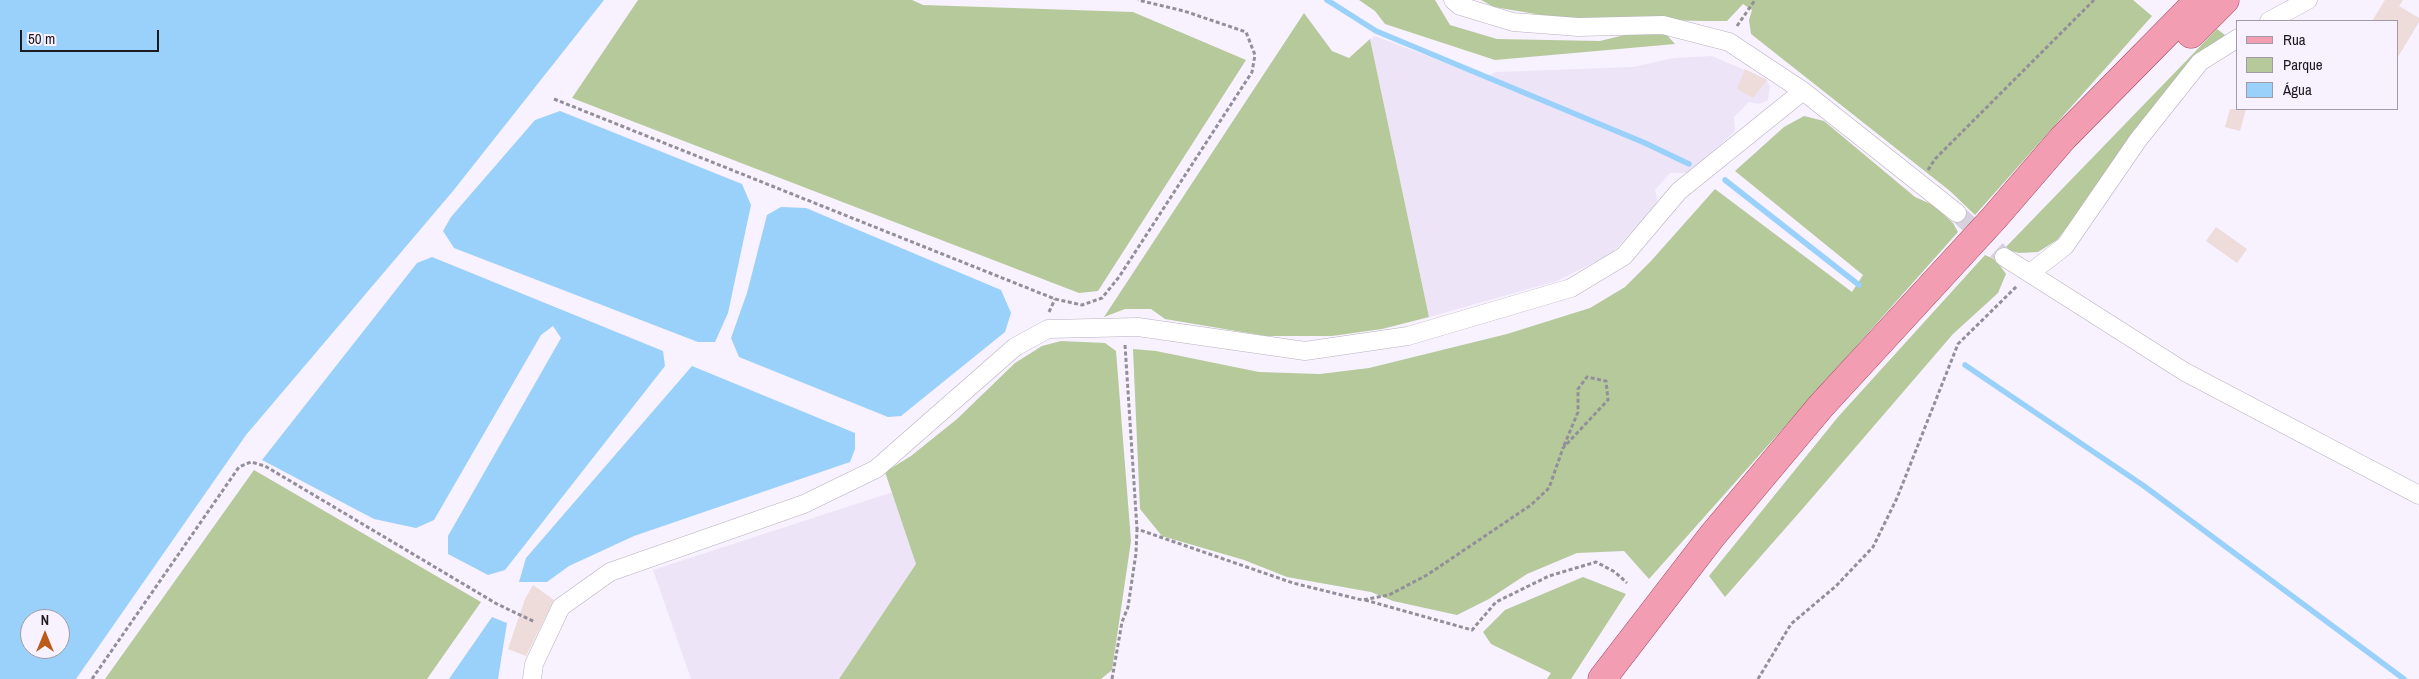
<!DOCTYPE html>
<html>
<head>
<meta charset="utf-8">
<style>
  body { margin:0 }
  #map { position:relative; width:2419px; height:679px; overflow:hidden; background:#f8f1ff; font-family:"Archivo Narrow",sans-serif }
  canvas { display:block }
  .legend { position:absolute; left:2236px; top:20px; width:162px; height:90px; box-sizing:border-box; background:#f8f1ff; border:1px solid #a09ba6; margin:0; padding:6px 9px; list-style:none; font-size:15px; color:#1d1b20 }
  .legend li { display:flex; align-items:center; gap:10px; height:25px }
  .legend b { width:25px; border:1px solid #a09ba6 }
  .north { position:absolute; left:20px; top:609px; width:50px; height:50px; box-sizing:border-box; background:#f8f1ff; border:1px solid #a09ba6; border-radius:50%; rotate:0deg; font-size:14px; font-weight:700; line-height:20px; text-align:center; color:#1d1b20 }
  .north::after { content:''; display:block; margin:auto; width:18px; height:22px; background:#bc5b19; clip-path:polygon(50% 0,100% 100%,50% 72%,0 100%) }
  .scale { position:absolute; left:20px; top:30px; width:139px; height:22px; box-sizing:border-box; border:2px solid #1d1b20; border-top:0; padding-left:6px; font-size:15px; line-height:18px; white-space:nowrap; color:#1d1b20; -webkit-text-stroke:4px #f8f1ff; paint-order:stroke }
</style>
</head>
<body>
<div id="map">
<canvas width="2419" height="679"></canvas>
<ul class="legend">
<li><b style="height:6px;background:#f29db2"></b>Rua</li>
<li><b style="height:14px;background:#b5c99b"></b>Parque</li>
<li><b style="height:14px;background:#99d1fa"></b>Água</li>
</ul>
<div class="north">N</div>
<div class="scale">50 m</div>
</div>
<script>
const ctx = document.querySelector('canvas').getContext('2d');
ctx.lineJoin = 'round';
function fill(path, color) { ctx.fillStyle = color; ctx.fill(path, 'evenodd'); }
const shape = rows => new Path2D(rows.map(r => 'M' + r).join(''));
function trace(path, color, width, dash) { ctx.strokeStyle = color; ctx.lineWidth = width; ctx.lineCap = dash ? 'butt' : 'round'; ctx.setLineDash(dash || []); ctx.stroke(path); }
const built = shape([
  [1375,36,1485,78,1496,72,1633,67,1674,58,1712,56,1767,80,1770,87,1768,100,1759,104,1749,102,1734,117,1735,131,1690,173,1670,173,1655,190,1658,203,1611,254,1557,281,1429,317,1370,39],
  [893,492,916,564,839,679,691,679,653,570]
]);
const green = shape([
  [638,0,912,0,923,5,1133,12,1246,60,1098,291,1079,293,572,98],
  [1359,0,1435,0,1450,25,1497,39,1600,41,1649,29,1666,34,1675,44,1495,60,1385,24,1375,11],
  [1481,0,2133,0,2152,16,1975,215,1950,191,1751,34,1749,20,1752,10,1743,4,1727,21,1705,21,1559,18,1494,7],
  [1304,13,1332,51,1349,58,1370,39,1429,317,1382,329,1332,336,1266,336,1165,319,1151,309,1125,309,1104,317],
  [2217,29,2225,35,2184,71,2057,240,2038,252,2019,253,2004,249],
  [1804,116,1824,121,1915,197,1933,205,1953,223,1958,232,1649,579,1624,551,1577,553,1527,574,1489,599,1457,615,1393,601,1371,592,1287,577,1244,560,1162,536,1140,509,1133,349,1156,351,1259,372,1320,374,1369,368,1507,334,1590,308,1625,287,1651,261,1715,189,1852,292,1863,275,1735,171,1784,127],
  [1985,255,1996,260,2006,274,1998,293,1953,334,1805,506,1725,597,1709,576,1838,417],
  [1061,341,1105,343,1116,351,1131,541,1112,670,1101,679,839,679,916,564,885,472,911,456,957,419,1015,363,1042,346],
  [254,470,481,602,427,679,105,679],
  [1583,577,1626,594,1571,679,1547,679,1551,673,1491,644,1483,632,1505,610]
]);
const water = shape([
  [0,0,604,0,453,191,246,435,76,679,0,679],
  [30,619,60,619,60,649,30,649],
  [560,111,742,184,751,205,728,313,715,342,698,342,454,248,443,231,451,217,535,120],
  [781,207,806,208,1001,290,1011,313,1005,332,901,416,888,417,739,357,731,338,747,293,767,215],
  [432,257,663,351,665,366,505,570,488,575,448,554,448,536,561,338,553,326,541,335,434,520,416,528,374,519,262,460,417,263],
  [692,366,855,433,855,449,850,462,634,536,569,566,547,582,519,582,526,558],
  [492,617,507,623,498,679,449,679]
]);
const stream = shape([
  [1327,0,1376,31,1645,143,1689,164],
  [1725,180,1859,285],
  [1965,365,2144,486,2404,679]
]);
const building = shape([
  [2385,0,2403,0,2399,6,2419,18,2419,22,2398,57,2398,21,2372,21],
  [1745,69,1767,80,1753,98,1737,89],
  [2230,109,2246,109,2240,131,2225,127],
  [2216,227,2247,249,2237,263,2206,241],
  [533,585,554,600,526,656,508,649,525,599]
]);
const streetTunnel = shape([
  [1957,213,2004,257]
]);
const path = shape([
  [1737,26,1755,0],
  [554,99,1055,299,1082,305,1102,298,1119,277,1252,72,1255,55,1246,32,1184,11,1138,0],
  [1928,170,1935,159,2094,0],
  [1049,312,1055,299],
  [1125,345,1137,529,1293,583,1362,600,1389,595,1427,575,1531,505,1549,488,1563,448,1608,400,1606,381,1587,377,1578,389,1578,412,1563,448],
  [1365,600,1472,630,1496,602,1549,576,1596,562,1615,572,1627,583],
  [92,679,239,467,251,462,265,466,497,604,535,622],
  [1112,679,1122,622,1128,607,1136,553,1137,529],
  [1758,679,1791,624,1836,586,1873,547,1897,498,1958,344,2017,286]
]);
const street = shape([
  [1453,0,1460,6,1513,22,1578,27,1663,25,1729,42,1803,91,1957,213],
  [2269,21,2308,0],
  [2004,257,2185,372,2419,495],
  [2030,273,2065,246,2138,140,2200,62,2238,38],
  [532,679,534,664,561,607,610,572,804,504,876,469,1015,347,1048,329,1138,327,1305,351,1408,336,1571,288,1624,256,1679,191,1803,91]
]);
const primary = shape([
  [2191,34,2225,0],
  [1602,679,1712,536,1821,406,1994,218,2063,138,2199,0]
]);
fill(built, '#ede4f8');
fill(green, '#b5c99b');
fill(water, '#99d1fa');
trace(stream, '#99d1fa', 5.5);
fill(building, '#eddcd9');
trace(streetTunnel, '#d7d1de', 18, [18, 9]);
trace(street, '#b7b1be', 19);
trace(primary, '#a2455e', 29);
trace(path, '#938f99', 3, [4, 2.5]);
trace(street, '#fff', 18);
trace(primary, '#f29db2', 28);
</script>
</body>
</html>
